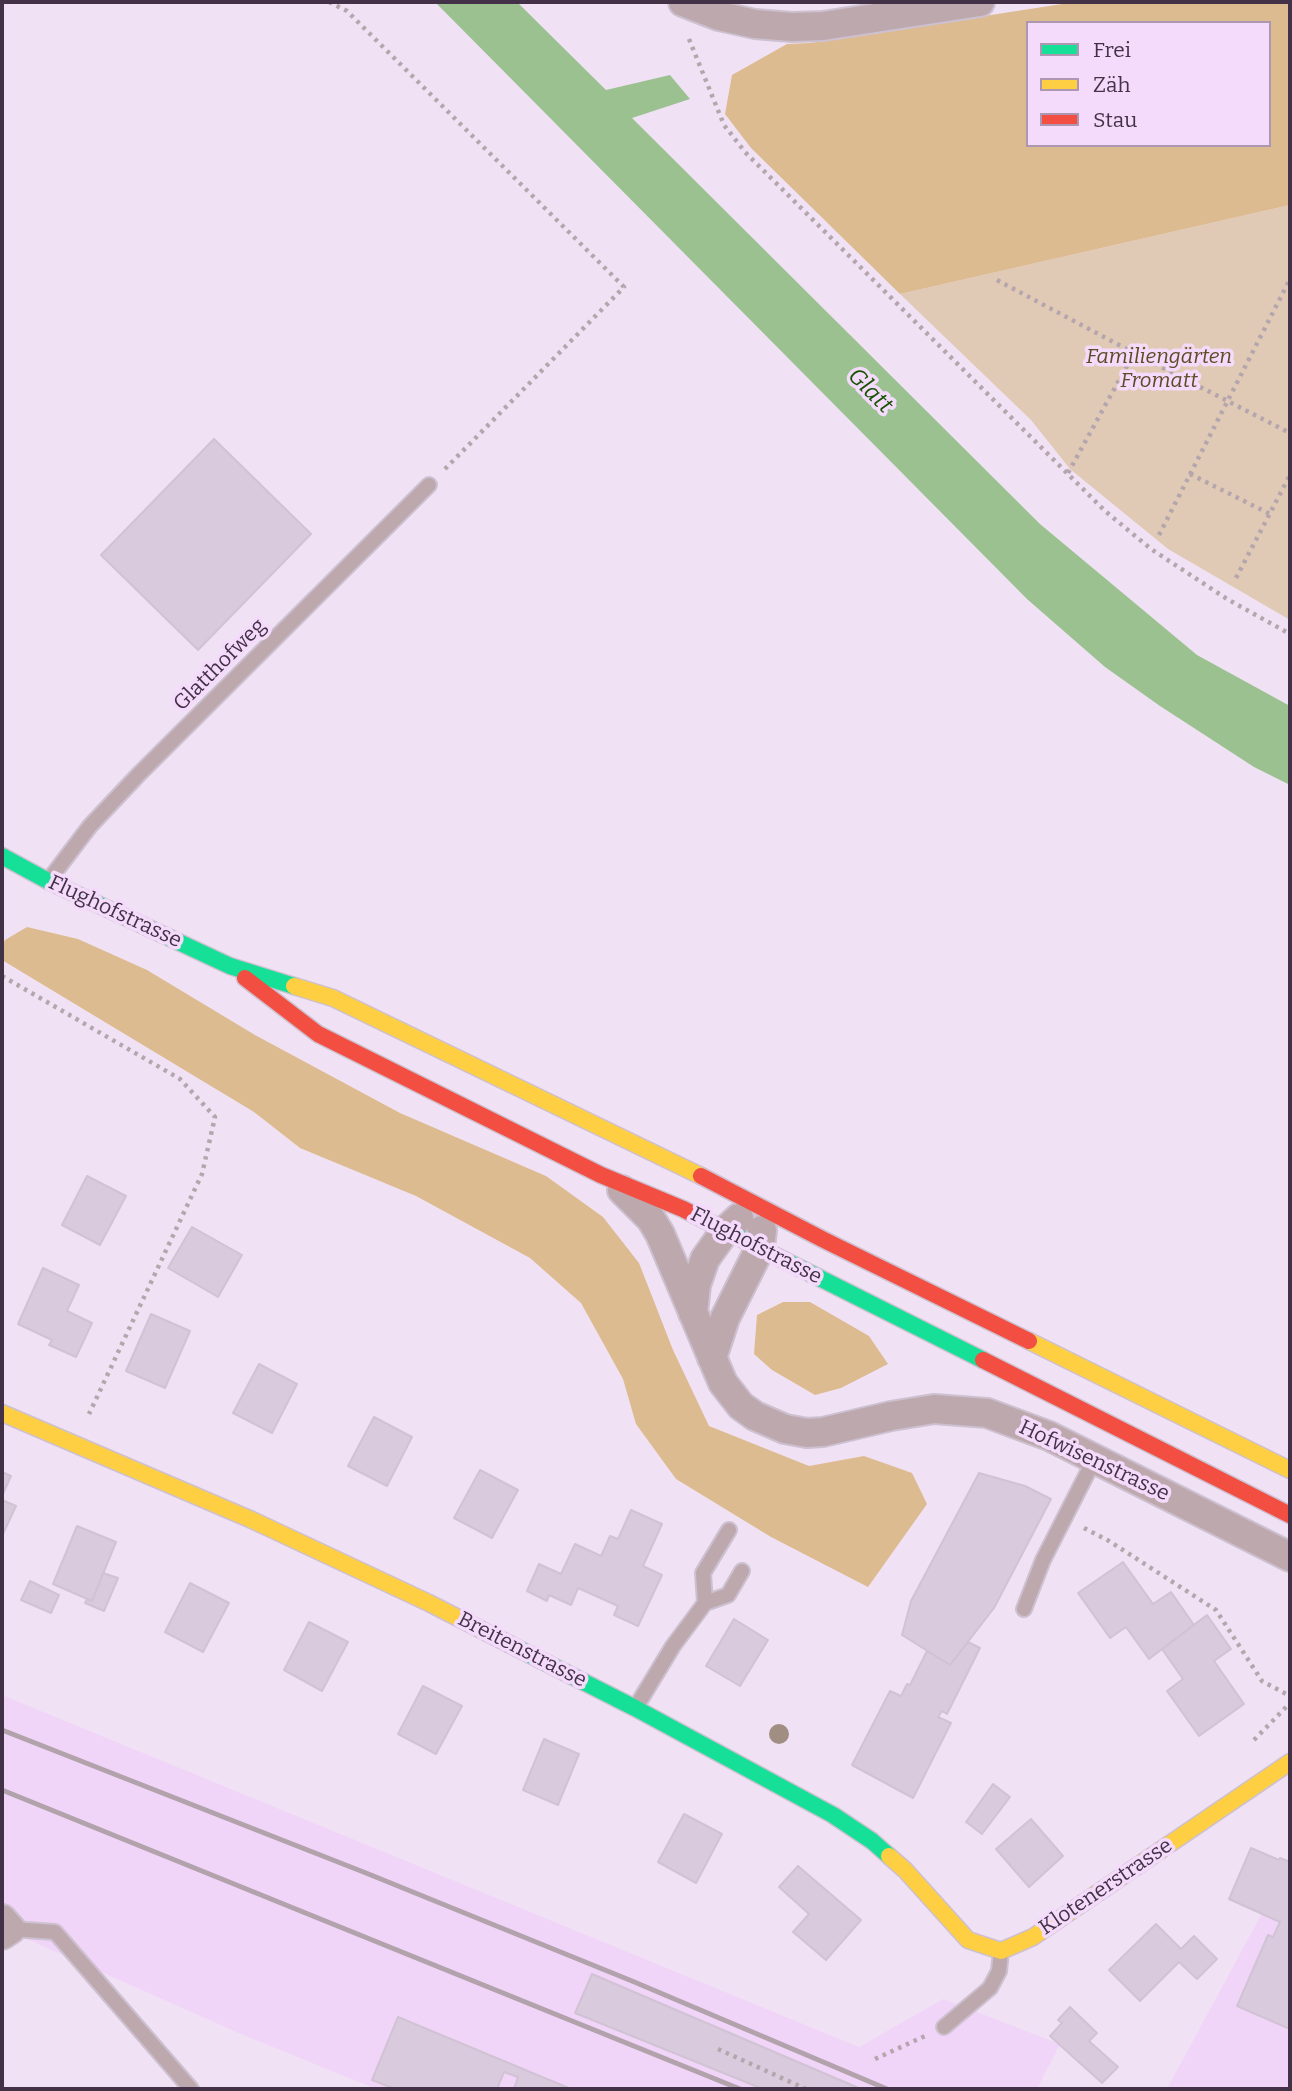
<!DOCTYPE html>
<html>
<head>
<meta charset="utf-8">
<style>
  body { margin:0 }
  #map { position:relative; width:1292px; height:2091px; overflow:hidden; background:#f0e2f4; font-family:Bitter,serif }
  canvas { display:block }
  .frame { position:absolute; inset:0; border:4px solid #433247; pointer-events:none }
  .legend { position:absolute; left:1026px; top:21px; width:245px; height:126px; box-sizing:border-box; background:#f5dbfb; border:2px solid #ae97b3; margin:0; padding:9px 12px; list-style:none; font-size:21px; color:#433247 }
  .legend li { display:flex; align-items:center; gap:14px; height:35px }
  .legend b { width:35px; border:2px solid #ae97b3 }
</style>
</head>
<body>
<div id="map">
<canvas width="1292" height="2091"></canvas>
<div class="frame"></div>
<ul class="legend">
<li><b style="height:9px;background:#16e098"></b>Frei</li>
<li><b style="height:9px;background:#ffcf43"></b>Zäh</li>
<li><b style="height:9px;background:#f24e42"></b>Stau</li>
</ul>
</div>
<script>
const ctx = document.querySelector('canvas').getContext('2d');
ctx.lineJoin = 'round';
function fill(path, color) { ctx.fillStyle = color; ctx.fill(path, 'evenodd'); }
const shape = rows => new Path2D(rows.map(r => 'M' + r).join(''));
function trace(path, color, width, dash) { ctx.strokeStyle = color; ctx.lineWidth = width; ctx.lineCap = dash ? 'butt' : 'round'; ctx.setLineDash(dash || []); ctx.stroke(path); }
function drawText(font, color, halo, rows, align = 'center') {
  ctx.font = font + ' Bitter,serif'; ctx.lineWidth = 7; ctx.setLineDash([]); ctx.textBaseline = 'middle'; ctx.strokeStyle = halo; ctx.fillStyle = color; for (const [text, x, y, turn = 0] of rows) {
    ctx.save(); ctx.translate(x, y); ctx.rotate((+turn || 0) * Math.PI / 180); ctx.textAlign = isNaN(turn) ? turn : align; if (halo) ctx.strokeText(text, 0, 0); ctx.fillText(text, 0, 0); ctx.restore();
  }
}
const built = shape([
  [2,1695,859,2047,943,1999,1060,2044,1037,2089,376,2089,236,2032,18,1935,2,1931],
  [1290,1861,1290,2089,1167,2089]
]);
const green = shape([
  [1290,205,1290,620,1168,549,1070,469,1031,420,900,294]
]);
const forest = shape([
  [1075,2,1290,2,1290,205,900,294,751,148,725,114,732,75,787,44,810,43],
  [1028,23,1269,23,1269,145,1028,145],
  [27,927,78,939,147,970,255,1035,400,1113,546,1176,603,1217,639,1263,673,1350,709,1426,809,1466,864,1456,912,1473,927,1504,868,1587,771,1537,676,1479,636,1424,623,1379,581,1303,530,1258,416,1196,300,1148,254,1112,2,960,2,947,5,940],
  [783,1302,810,1302,869,1336,888,1364,841,1388,815,1395,772,1370,754,1354,757,1315]
]);
const water = shape([
  [435,2,517,2,606,90,670,75,690,99,632,118,1040,524,1197,655,1290,706,1290,785,1254,767,1160,706,1105,667,1027,599]
]);
const building = shape([
  [214,439,311,534,198,650,101,555,214,439],
  [87,1176,126,1196,100,1245,62,1225,87,1176],
  [192,1227,242,1255,218,1297,168,1268,192,1227],
  [43,1268,79,1285,67,1311,92,1323,76,1357,49,1345,52,1340,18,1324,43,1268],
  [151,1314,190,1331,165,1388,126,1371,151,1314],
  [259,1364,297,1384,272,1433,233,1413,259,1364],
  [374,1417,412,1437,387,1486,348,1466,374,1417],
  [480,1470,518,1490,492,1538,454,1518,480,1470],
  [2,1472,11,1476,2,1496,2,1472],
  [979,1473,1025,1486,1051,1499,994,1608,950,1665,902,1635,911,1601,979,1473],
  [2,1500,16,1506,2,1536,2,1500],
  [631,1510,662,1524,643,1566,662,1575,638,1626,614,1615,618,1606,578,1588,571,1605,549,1595,547,1601,527,1591,539,1564,561,1574,575,1544,601,1556,610,1536,618,1539,631,1510],
  [77,1526,116,1542,92,1601,53,1584,77,1526],
  [1123,1562,1153,1604,1171,1592,1194,1625,1149,1659,1126,1627,1110,1638,1078,1593,1123,1562],
  [103,1573,118,1578,104,1611,85,1603,87,1599,92,1601,103,1573],
  [30,1581,59,1595,51,1613,21,1600,30,1581],
  [190,1583,229,1603,203,1652,165,1632,190,1583],
  [1207,1615,1231,1649,1214,1661,1244,1704,1199,1736,1167,1691,1183,1679,1162,1649,1207,1615],
  [734,1619,768,1640,740,1686,706,1666,734,1619],
  [309,1622,348,1642,322,1691,284,1670,309,1622],
  [968,1642,980,1648,947,1714,942,1711,938,1717,951,1723,913,1798,852,1765,890,1691,901,1696,907,1684,910,1685,927,1651,950,1665,968,1642],
  [423,1686,462,1706,436,1754,398,1734,423,1686],
  [544,1739,579,1754,558,1805,523,1790,544,1739],
  [993,1784,1010,1797,982,1834,966,1822,993,1784],
  [684,1814,722,1834,696,1883,658,1862,684,1814],
  [1031,1819,1063,1856,1029,1887,996,1849,1031,1819],
  [1251,1848,1279,1860,1280,1858,1290,1862,1290,2029,1237,2006,1268,1935,1273,1937,1280,1922,1229,1899,1251,1848],
  [798,1866,861,1920,826,1960,793,1932,809,1914,779,1887,798,1866],
  [1156,1924,1181,1949,1194,1936,1217,1959,1197,1979,1179,1962,1140,2001,1109,1970,1156,1924],
  [592,1974,861,2089,763,2089,575,2013,592,1974],
  [1070,2007,1097,2033,1089,2041,1118,2067,1102,2083,1050,2036,1062,2023,1058,2020,1070,2007],
  [398,2017,571,2089,514,2089,518,2077,504,2072,497,2089,395,2089,372,2080,398,2017]
]);
const path = shape([
  [329,2,347,11,624,287,444,470],
  [689,39,724,125,745,152,1105,511,1151,549,1227,599,1290,634],
  [997,280,1134,353,1290,433],
  [1068,473,1134,353],
  [1190,474,1270,514],
  [1159,535,1290,279],
  [1236,578,1290,475],
  [2,976,180,1079,215,1117,202,1174,89,1414],
  [1084,1528,1109,1541,1216,1610,1262,1681,1290,1696],
  [1254,1740,1290,1703],
  [718,2049,806,2089],
  [875,2059,925,2036]
]);
const lane = shape([
  [49,880,90,826,140,773,429,485],
  [705,1603,703,1573,729,1530],
  [1024,1609,1043,1560,1094,1460],
  [636,1707,673,1646,705,1603,728,1595,742,1571],
  [11,1929,55,1932,191,2089],
  [944,2027,990,1988,999,1971,1001,1951]
]);
const street = shape([
  [683,2,719,16,755,24,792,27,823,26,980,2],
  [622,1190,651,1219,660,1234,723,1383,741,1406,755,1416,785,1429,807,1433,823,1432,891,1416,934,1409,987,1413,1049,1436,1290,1557],
  [693,1313,696,1285,705,1259,725,1231,739,1218],
  [712,1358,725,1318,760,1248,762,1230],
  [2,1919,11,1929,2,1935]
]);
const fast = shape([
  [2,856,48,881,230,966,294,986],
  [732,1234,983,1360],
  [509,1644,635,1708,833,1815,872,1841,889,1856]
]);
const slow = shape([
  [294,986,333,998,701,1176],
  [1029,1341,1290,1470],
  [2,1413,252,1520,429,1603,509,1644],
  [889,1856,905,1870,968,1940,1001,1951,1033,1937,1290,1762]
]);
const jam = shape([
  [245,978,318,1034,601,1175,683,1209,732,1234],
  [701,1176,824,1240,1029,1341],
  [983,1360,1290,1515]
]);
const rail = shape([
  [2,1730,366,1873,632,1981,887,2089],
  [2,1790,740,2089]
]);
const trees = [
  [779,1734]
];
const parkNames = [
  ["Familiengärten",1159,357],
  ["Fromatt",1159,381]
];
const streetNames = [
  ["Glatthofweg",220,665,-45],
  ["Flughofstrasse",115,912,25],
  ["Flughofstrasse",756,1246,27],
  ["Hofwisenstrasse",1094,1461,25],
  ["Breitenstrasse",522,1650,27],
  ["Klotenerstrasse",1106,1887,-34]
];
const waterNames = [
  ["Glatt",870,391,45]
];
fill(built, '#f1d5f8');
fill(green, '#e1cab5');
fill(forest, '#ddbb90');
fill(water, '#9bc191');
fill(building, '#d9cadd');
trace(building, '#d1c2d4', 2);
trace(lane, '#cdc0d0', 18);
trace(street, '#cdc0d0', 32);
trace(fast, '#cdc0d0', 19);
trace(slow, '#cdc0d0', 19);
trace(jam, '#cdc0d0', 19);
trace(path, '#b5a6ad', 4.5, [3.5, 5]);
trace(lane, '#bda8ad', 14);
trace(street, '#bda8ad', 28);
trace(fast, '#16e098', 16);
trace(slow, '#ffcf43', 16);
trace(jam, '#f24e42', 16);
trace(rail, '#b1a2ab', 5);
ctx.fillStyle = '#a18e82';
for (const [x, y] of trees) { ctx.beginPath(); ctx.arc(x, y, 10, 0, 2 * Math.PI); ctx.fill(); }
drawText('italic 21px', '#604a25', '#f5dbfb', parkNames);
drawText('21px', '#433247', '#f5dbfb', streetNames);
drawText('italic 23px', '#195402', '#f5dbfb', waterNames);
</script>
</body>
</html>
